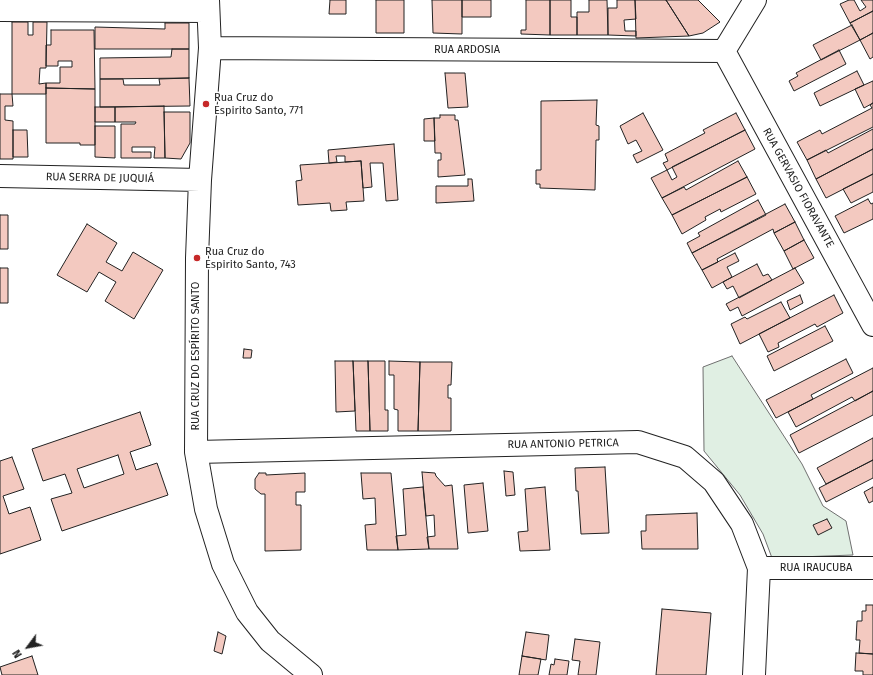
<!DOCTYPE html>
<html>
<head>
<meta charset="utf-8">
<style>
  body { margin:0 }
  #map { position:relative; width:873px; height:675px; overflow:hidden; background:#fff; font-family:"Fira Sans",sans-serif }
  canvas { display:block }
  .north { position:absolute; left:8px; top:627px; width:40px; height:40px; -webkit-text-stroke:3px #fff; paint-order:stroke; rotate:238deg; font-size:11px; font-weight:700; line-height:16px; text-align:center; color:#222 }
  .north::after { content:''; display:block; margin:auto; width:14px; height:18px; background:#222; clip-path:polygon(50% 0,100% 100%,50% 72%,0 100%) }
</style>
</head>
<body>
<div id="map">
<canvas width="873" height="675"></canvas>
<div class="north">N</div>
</div>
<script>
const ctx = document.querySelector('canvas').getContext('2d');
ctx.lineJoin = 'round';
function fill(path, color) { ctx.fillStyle = color; ctx.fill(path, 'evenodd'); }
const shape = rows => new Path2D(rows.map(r => 'M' + r).join(''));
function trace(path, color, width, dash) { ctx.strokeStyle = color; ctx.lineWidth = width; ctx.lineCap = dash ? 'butt' : 'round'; ctx.setLineDash(dash || []); ctx.stroke(path); }
function drawText(font, color, halo, rows, align = 'center') {
  ctx.font = font + ' "Fira Sans",sans-serif'; ctx.lineWidth = 3; ctx.setLineDash([]); ctx.textBaseline = 'middle'; ctx.strokeStyle = halo; ctx.fillStyle = color; for (const [text, x, y, turn = 0] of rows) {
    ctx.save(); ctx.translate(x, y); ctx.rotate((+turn || 0) * Math.PI / 180); ctx.textAlign = isNaN(turn) ? turn : align; if (halo) ctx.strokeText(text, 0, 0); ctx.fillText(text, 0, 0); ctx.restore();
  }
}
const green = shape([
  [732,356,802,464,823,506,846,521,853,555,772,558,763,534,740,495,704,451,703,367,732,356]
]);
const building = shape([
  [330,0,346,0,346,14,329,14,330,0],
  [376,0,404,0,404,33,376,33,376,0],
  [432,0,462,0,462,34,433,33,432,0],
  [462,0,491,0,491,17,462,17,462,0],
  [526,0,550,0,550,35,521,34,521,30,526,30,526,0],
  [550,0,571,0,571,17,577,17,577,35,550,35,550,0],
  [589,0,607,0,608,35,577,35,577,12,589,12,589,0],
  [617,0,635,0,636,19,624,20,625,31,636,31,636,36,608,35,608,8,617,8,617,0],
  [635,0,666,0,689,36,636,38,635,0],
  [666,0,698,0,720,22,703,33,689,36,666,0],
  [849,0,854,0,860,11,866,7,861,0,873,0,873,11,850,23,840,4,849,0],
  [873,11,873,33,860,40,850,23,873,11],
  [12,22,28,22,28,35,33,35,33,22,47,22,46,68,40,68,39,84,46,83,46,94,12,94,12,22],
  [165,23,189,23,189,49,95,49,95,27,165,29,165,23],
  [852,25,860,40,821,60,813,45,852,25],
  [51,30,94,30,95,89,46,88,46,83,60,83,60,67,72,67,72,61,58,61,58,66,46,66,46,45,51,45,51,30],
  [873,33,873,57,870,59,860,40,873,33],
  [172,49,189,49,189,78,100,79,100,58,171,57,172,49],
  [839,50,846,64,794,91,789,81,798,76,796,73,839,50],
  [857,71,864,85,820,106,814,93,857,71],
  [445,73,465,73,468,107,448,108,445,73],
  [189,78,190,106,100,107,100,79,123,79,124,85,160,85,159,79,189,78],
  [873,81,873,103,864,108,855,89,873,81],
  [46,88,95,89,95,145,80,145,80,143,46,143,46,88],
  [0,94,12,94,13,106,5,106,5,120,13,121,13,159,0,159,0,94],
  [597,100,596,125,599,126,599,140,596,140,595,190,540,188,540,184,536,184,536,170,541,170,541,101,597,100],
  [873,103,873,127,807,160,797,142,820,130,822,134,872,108,870,105,873,103],
  [164,106,165,158,154,158,155,147,132,147,132,152,151,152,151,158,121,158,121,124,135,124,136,122,115,122,115,107,164,106],
  [95,107,115,107,115,122,95,122,95,107],
  [164,112,190,112,190,143,181,159,165,158,164,112],
  [643,113,663,150,637,163,633,155,642,151,636,140,628,144,620,126,643,113],
  [736,113,745,130,667,170,663,163,668,161,665,154,705,133,703,130,736,113],
  [440,115,455,115,455,120,458,120,465,175,438,177,438,160,441,160,441,153,435,153,434,118,440,118,440,115],
  [434,118,435,141,424,141,424,119,434,118],
  [95,126,115,126,115,158,95,157,95,126],
  [873,129,873,149,816,179,807,160,826,150,828,153,873,129],
  [13,130,27,130,28,157,13,157,13,130],
  [745,130,755,149,662,198,651,178,667,170,672,180,677,177,672,167,745,130],
  [394,144,398,200,386,201,383,163,370,163,372,187,363,188,361,161,345,162,345,156,336,156,337,162,329,163,328,150,394,144],
  [873,149,873,174,826,198,816,179,873,149],
  [361,161,364,201,346,202,347,210,331,211,330,203,298,205,296,181,302,180,300,165,361,161],
  [738,161,747,177,672,215,662,198,684,187,686,190,738,161],
  [873,174,873,192,851,203,843,189,873,174],
  [747,177,756,194,721,212,720,209,705,217,706,220,682,234,672,215,747,177],
  [468,179,472,179,474,201,436,203,436,186,468,186,468,179],
  [868,199,871,204,873,203,873,219,844,233,835,216,868,199],
  [758,200,766,215,692,253,687,243,700,236,698,233,758,200],
  [785,204,795,222,774,233,773,229,717,259,718,262,702,270,692,253,785,204],
  [0,215,8,215,8,249,0,249,0,215],
  [795,222,804,240,784,251,774,233,795,222],
  [87,224,117,243,106,262,122,271,133,252,163,270,134,319,105,301,116,282,99,272,87,292,57,275,87,224],
  [804,240,814,258,793,269,784,251,804,240],
  [735,253,739,261,727,267,732,277,712,288,702,270,735,253],
  [757,264,763,276,768,274,772,280,739,298,733,286,727,289,723,282,757,264],
  [0,268,8,268,8,303,0,303,0,268],
  [795,268,804,283,742,316,738,307,730,311,726,304,795,268],
  [800,295,803,303,790,310,787,301,800,295],
  [834,295,843,313,817,327,815,324,778,343,779,347,768,352,759,334,834,295],
  [781,302,790,318,740,344,731,324,745,317,747,319,781,302],
  [825,326,833,341,774,371,767,356,825,326],
  [244,349,252,350,251,358,243,358,244,349],
  [846,359,853,373,811,395,813,399,776,418,766,400,846,359],
  [335,361,353,361,355,411,336,412,335,361],
  [353,361,368,361,370,431,356,431,353,361],
  [368,361,385,361,385,410,388,410,388,431,370,431,368,361],
  [389,361,420,362,418,431,398,431,398,410,394,409,394,375,389,375,389,361],
  [420,362,452,362,451,385,448,385,448,398,451,398,451,431,418,431,420,362],
  [873,368,873,391,855,401,852,397,796,427,788,412,873,368],
  [873,391,873,415,799,453,790,435,873,391],
  [140,412,151,445,130,452,136,470,157,463,168,495,62,531,51,499,72,493,65,474,43,481,32,449,140,412],
  [118,455,124,474,84,488,77,469,118,455],
  [873,438,873,460,826,484,817,468,873,438],
  [12,457,24,489,3,496,9,514,30,507,41,540,0,554,0,461,12,457],
  [873,460,873,478,826,502,819,488,873,460],
  [605,467,609,533,581,534,578,491,576,491,575,468,605,467],
  [504,471,513,472,515,495,506,496,504,471],
  [422,472,435,473,436,476,445,486,452,485,458,549,429,549,427,537,435,536,434,515,426,516,422,472],
  [259,473,266,473,266,475,305,473,305,492,296,492,296,505,301,505,301,550,265,551,265,494,261,494,255,489,255,479,259,473],
  [361,473,391,473,398,550,367,550,365,525,376,524,375,498,363,499,361,473],
  [483,483,488,531,468,533,464,485,483,483],
  [423,487,429,549,398,550,396,536,406,535,403,489,423,487],
  [545,487,550,550,520,551,518,532,528,531,525,489,545,487],
  [873,487,873,501,869,503,864,492,873,487],
  [697,513,698,549,642,549,641,531,646,531,646,515,697,513],
  [827,519,832,528,818,535,813,525,827,519],
  [866,605,873,605,873,654,859,653,860,640,856,640,857,621,862,621,862,611,866,611,866,605],
  [662,609,711,613,706,675,656,675,662,609],
  [218,632,226,636,222,654,214,651,218,632],
  [526,632,549,635,546,660,522,656,526,632],
  [575,639,600,642,596,675,578,675,580,661,572,660,575,639],
  [856,653,873,654,873,675,863,675,863,671,855,671,856,653],
  [32,656,38,675,2,675,0,667,32,656],
  [522,656,541,659,538,675,519,675,522,656],
  [555,659,569,661,567,675,549,675,551,664,554,665,555,659]
]);
const minor = shape([
  [208,0,210,48,200,180,197,258,196,452,206,509,223,564,247,612,270,641,311,675],
  [0,10,208,11],
  [210,48,724,51],
  [724,51,873,325],
  [724,51,755,0],
  [0,176,200,180],
  [196,452,638,442,685,457,714,482,742,524,759,568,754,675],
  [759,568,873,568]
]);
const markers = [
  [206,104,4,"#c62828"],
  [197,258,4,"#c62828"]
];
const streetNames = [
  ["RUA ARDOSIA",467,50],
  ["RUA SERRA DE JUQUIÁ",100,178,1],
  ["RUA GERVASIO FIORAVANTE",798,188,61],
  ["RUA CRUZ DO ESPÍRITO SANTO",196,356,-90],
  ["RUA ANTONIO PETRICA",563,444,-1],
  ["RUA IRAUCUBA",816,568]
];
const poiNames = [
  ["Rua Cruz do",214,98],
  ["Espirito Santo, 771",214,111],
  ["Rua Cruz do",205,252],
  ["Espirito Santo, 743",205,265]
];
fill(green, '#e0efe3');
trace(green, '#6f6f6f', 1);
fill(building, '#f3c9c0');
trace(building, '#222', 1);
trace(minor, '#222', 24);
trace(minor, '#fff', 22);
for (const [x, y, r, color] of markers) { const dot = new Path2D(); dot.arc(x, y, r, 0, 2 * Math.PI); ctx.fillStyle = color; ctx.fill(dot); trace(dot, '#fff', 1.5); }
drawText('11px', '#222', '#fff', streetNames);
drawText('11px', '#222', '#fff', poiNames, 'left');
</script>
</body>
</html>
